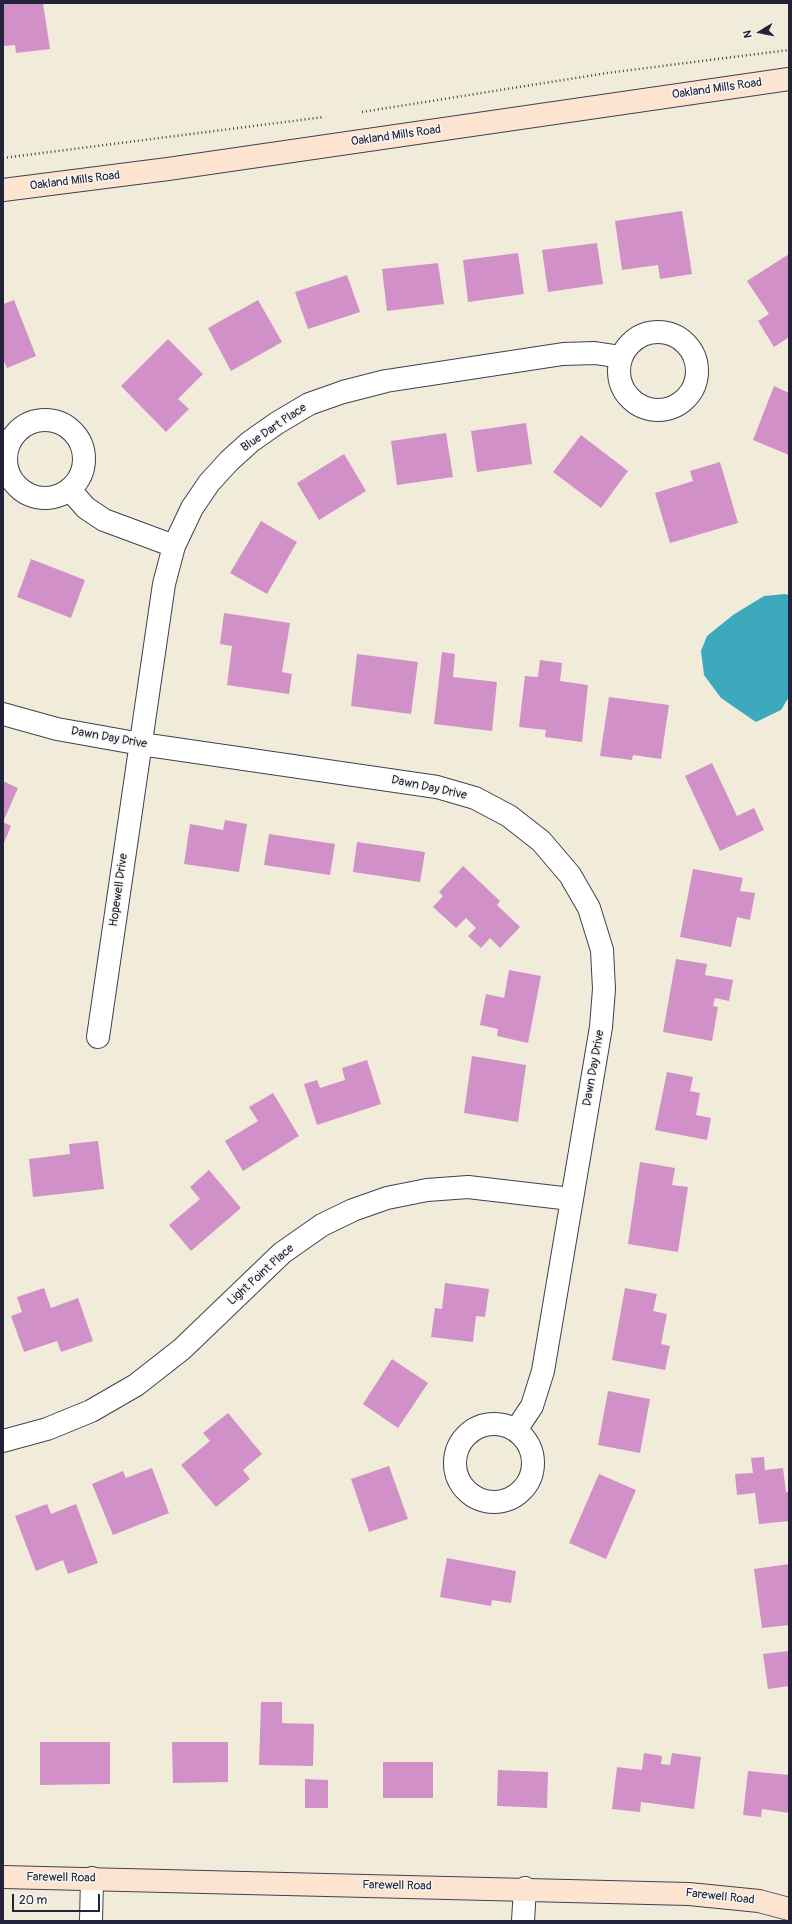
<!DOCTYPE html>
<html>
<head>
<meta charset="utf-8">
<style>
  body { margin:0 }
  #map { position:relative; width:792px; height:1924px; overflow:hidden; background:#f0ecd9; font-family:Pangolin,sans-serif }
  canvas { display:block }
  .frame { position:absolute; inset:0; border:4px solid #22223b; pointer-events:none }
  .north { position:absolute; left:740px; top:12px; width:40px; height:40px; -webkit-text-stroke:3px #f6f6f2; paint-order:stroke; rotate:260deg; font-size:11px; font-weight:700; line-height:16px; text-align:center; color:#22223b }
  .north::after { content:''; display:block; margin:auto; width:14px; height:18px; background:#22223b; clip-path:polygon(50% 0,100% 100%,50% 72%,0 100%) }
  .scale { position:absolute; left:12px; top:1894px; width:88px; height:18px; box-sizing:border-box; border:2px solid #22223b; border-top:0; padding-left:5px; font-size:12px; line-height:14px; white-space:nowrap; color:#22223b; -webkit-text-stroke:3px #f6f6f2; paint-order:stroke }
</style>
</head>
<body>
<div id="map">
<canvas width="792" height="1924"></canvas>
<div class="frame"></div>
<div class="north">N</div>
<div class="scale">20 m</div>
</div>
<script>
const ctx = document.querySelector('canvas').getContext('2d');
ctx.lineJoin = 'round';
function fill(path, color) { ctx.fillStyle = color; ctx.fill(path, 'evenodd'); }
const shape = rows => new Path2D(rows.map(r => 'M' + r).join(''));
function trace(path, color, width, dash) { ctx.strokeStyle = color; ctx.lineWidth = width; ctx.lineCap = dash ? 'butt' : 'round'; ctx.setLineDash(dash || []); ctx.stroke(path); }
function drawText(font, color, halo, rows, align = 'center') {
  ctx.font = font + ' Pangolin,sans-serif'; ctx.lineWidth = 3; ctx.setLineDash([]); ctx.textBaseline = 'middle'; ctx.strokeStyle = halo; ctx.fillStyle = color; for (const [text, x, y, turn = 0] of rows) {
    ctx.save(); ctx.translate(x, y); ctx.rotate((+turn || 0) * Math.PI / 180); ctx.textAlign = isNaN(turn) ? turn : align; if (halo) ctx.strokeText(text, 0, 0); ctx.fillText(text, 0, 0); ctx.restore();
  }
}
const water = shape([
  [785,594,789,595,789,697,781,710,756,722,721,698,704,675,701,651,707,636,733,615,764,596]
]);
const building = shape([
  [3,3,43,3,50,49,16,53,15,45,3,46],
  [682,211,692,274,660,279,658,265,622,270,615,221],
  [597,243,603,284,548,292,542,250],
  [518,253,524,294,468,302,463,260],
  [789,254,789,337,774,347,758,321,769,314,747,281],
  [438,263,444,304,387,311,382,269],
  [347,275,360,312,308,329,295,292],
  [14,300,36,356,7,368,3,359,3,304],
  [258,300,282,342,231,371,208,328],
  [168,339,203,374,178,399,189,409,166,432,121,386],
  [774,386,789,393,789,455,753,440],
  [526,423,532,464,477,472,471,431],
  [446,433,453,477,397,485,391,441],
  [581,435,628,471,601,508,553,472],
  [344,454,366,491,319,520,297,483],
  [720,462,738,523,670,543,655,493,693,481,690,471],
  [261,521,297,542,267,594,230,573],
  [31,559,85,580,71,618,17,597],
  [224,613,290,623,282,672,292,674,289,694,227,685,232,646,220,644],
  [442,652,455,654,453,677,497,682,492,731,434,724],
  [357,654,418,662,411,714,351,706],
  [540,660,562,663,560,681,588,685,582,742,545,737,546,730,519,727,525,676,538,677],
  [609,697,669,705,661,759,633,755,632,760,600,756],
  [712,763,737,816,754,808,764,830,720,851,685,776],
  [3,781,18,788,3,822],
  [225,820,247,824,239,872,184,864,190,824,223,830],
  [3,822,11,826,4,843,3,843],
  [269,834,335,844,330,875,264,865],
  [357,842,425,852,420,882,353,872],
  [463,866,500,901,497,905,520,927,500,948,490,938,481,948,468,936,476,928,466,918,456,928,433,907,443,896,439,892],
  [693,869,743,878,740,891,755,893,750,920,737,917,731,947,680,937],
  [676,959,707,964,705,975,733,980,729,1001,715,998,713,1006,718,1007,712,1041,663,1032],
  [509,970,541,976,528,1043,497,1036,498,1029,480,1025,486,994,504,998],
  [472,1056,526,1065,518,1122,464,1113],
  [367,1060,381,1104,317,1125,304,1084,317,1080,320,1088,345,1080,342,1068],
  [667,1072,693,1077,690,1091,700,1093,696,1115,711,1118,707,1140,655,1130],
  [273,1093,299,1136,243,1171,225,1141,258,1121,249,1107],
  [98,1141,104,1189,33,1197,29,1159,70,1154,69,1144],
  [640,1162,675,1168,672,1185,688,1187,678,1252,628,1244],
  [209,1170,241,1208,191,1251,169,1225,200,1199,190,1187],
  [445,1283,489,1289,485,1317,476,1316,473,1342,431,1337,435,1308,442,1309],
  [44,1288,51,1308,78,1298,93,1341,61,1352,57,1341,24,1352,11,1316,22,1312,17,1297],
  [625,1288,657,1294,653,1311,667,1314,661,1344,670,1346,665,1370,612,1360],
  [392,1359,428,1383,398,1428,363,1404],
  [608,1391,650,1399,640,1453,598,1445],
  [228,1413,262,1454,243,1470,250,1479,216,1507,181,1465,210,1441,203,1433],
  [764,1457,765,1470,783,1468,786,1492,789,1492,789,1521,759,1524,755,1493,737,1495,735,1474,753,1473,751,1458],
  [389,1466,408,1519,369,1532,351,1479],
  [152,1468,169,1513,113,1535,92,1484,123,1471,126,1478],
  [599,1474,636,1490,606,1559,569,1543],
  [47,1504,51,1514,76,1504,98,1563,68,1574,63,1560,36,1571,15,1516],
  [447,1558,516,1571,511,1603,492,1600,491,1606,440,1597],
  [789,1564,789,1625,762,1628,754,1569],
  [789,1651,789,1686,768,1689,763,1654],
  [261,1702,282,1702,282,1723,314,1724,313,1766,259,1765],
  [40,1742,110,1742,110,1784,40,1785],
  [172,1742,228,1742,228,1782,173,1783],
  [644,1753,662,1756,661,1764,670,1765,672,1753,701,1757,694,1809,641,1802,640,1812,612,1809,617,1767,642,1770],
  [383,1762,433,1762,433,1798,383,1798],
  [498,1770,548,1772,547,1808,497,1806],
  [748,1771,789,1775,789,1813,762,1809,761,1817,743,1815],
  [305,1779,328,1780,328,1808,305,1808]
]);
const path = shape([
  [362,112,607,73,789,50],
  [3,158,324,117]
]);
const street = shape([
  '619 371a39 39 0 1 1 78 0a39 39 0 1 1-78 0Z',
  '6 459a39 39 0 1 1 78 0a39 39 0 1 1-78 0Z',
  [70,490,86,508,104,520,174,546],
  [3,714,57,729,141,744,437,787,475,798,509,816,541,841,570,875,589,908,602,950,604,989,601,1027,543,1371,532,1406,516,1430],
  [98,1037,164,584,174,546,192,508,209,483,229,461,250,442,277,423,309,404,343,392,386,381,563,354,595,353,621,357],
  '455 1463a39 39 0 1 1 78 0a39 39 0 1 1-78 0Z',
  [3,1441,47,1429,91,1411,136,1385,182,1349,282,1253,322,1225,353,1210,387,1198,427,1190,468,1187,571,1199],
  [91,1921,92,1878],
  [523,1921,525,1888]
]);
const secondary = shape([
  [3,190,168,169,789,79],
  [3,1877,689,1894,759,1901,789,1909]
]);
const streetNames = [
  ["Oakland Mills Road",717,89,-8],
  ["Oakland Mills Road",396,136,-8],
  ["Oakland Mills Road",75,181,-7],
  ["Blue Dart Place",274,428,-34],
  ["Dawn Day Drive",109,738,10],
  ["Dawn Day Drive",429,788,12],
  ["Hopewell Drive",119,890,-82],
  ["Dawn Day Drive",594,1068,-80],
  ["Light Point Place",261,1275,-42],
  ["Farewell Road",61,1878,1],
  ["Farewell Road",397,1886,1],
  ["Farewell Road",720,1897,6]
];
fill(water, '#3ca9bc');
fill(building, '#d290c8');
trace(street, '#414053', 24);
trace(secondary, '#414053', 24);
trace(path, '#414053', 2.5, [1, 3]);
trace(street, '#fff', 22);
trace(secondary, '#fde4d1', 22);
drawText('12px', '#22223b', '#f6f6f2', streetNames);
</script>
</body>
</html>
